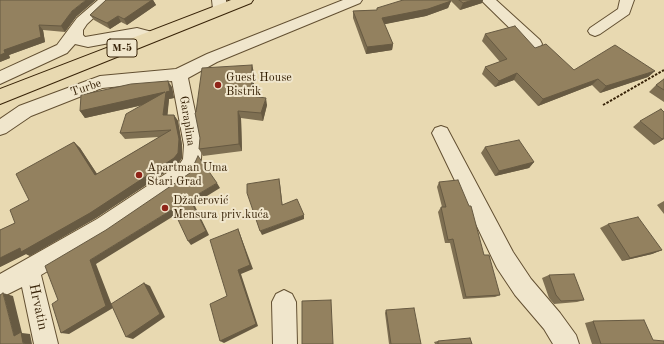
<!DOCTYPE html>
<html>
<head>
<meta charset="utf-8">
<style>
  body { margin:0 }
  canvas { display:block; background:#e8d9b1 }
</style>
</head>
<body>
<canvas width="664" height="344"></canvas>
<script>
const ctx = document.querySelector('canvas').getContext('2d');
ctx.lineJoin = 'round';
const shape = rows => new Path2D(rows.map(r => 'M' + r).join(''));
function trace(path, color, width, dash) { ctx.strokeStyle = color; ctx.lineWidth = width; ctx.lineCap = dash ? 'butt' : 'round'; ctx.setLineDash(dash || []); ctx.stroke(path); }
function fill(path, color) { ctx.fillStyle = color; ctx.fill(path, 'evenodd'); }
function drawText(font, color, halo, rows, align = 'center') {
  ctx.font = font + ' "Old Standard TT",serif'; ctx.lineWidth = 4; ctx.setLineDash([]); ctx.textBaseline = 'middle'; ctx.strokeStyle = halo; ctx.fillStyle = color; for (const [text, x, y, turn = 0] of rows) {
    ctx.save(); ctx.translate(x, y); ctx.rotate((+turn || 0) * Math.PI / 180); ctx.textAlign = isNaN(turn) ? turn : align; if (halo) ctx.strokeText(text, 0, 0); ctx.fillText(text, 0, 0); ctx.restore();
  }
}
const path = shape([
  [603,105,664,70]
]);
const minor = shape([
  [98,0,113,0,87,24,83,30,83,35,85,37,137,28,156,33,158,36,156,39,151,41,137,38,88,47,75,44,67,53,0,84,0,71,57,45,77,18,98,0],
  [212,0,226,0,227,9,225,12,220,13,215,12,213,9,212,0],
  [343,0,362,0,360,3,217,62,188,78,202,145,201,159,193,177,111,233,41,275,58,344,34,344,22,287,0,298,0,274,97,219,179,165,183,159,184,145,172,81,102,88,31,116,6,133,0,135,0,119,19,106,100,76,176,69,207,54,343,0],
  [481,0,496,0,540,40,542,44,540,48,535,49,530,48,481,0],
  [620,0,634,0,629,14,600,34,595,36,590,34,588,31,590,28,618,9,620,0],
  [441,126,447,128,513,252,531,279,560,313,576,335,579,344,553,344,544,329,515,295,497,268,432,133,435,128,441,126],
  [284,290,292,294,296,302,297,344,273,344,272,302,276,294,284,290]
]);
const major = shape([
  [231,0,253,0,251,3,0,104,0,89,231,0]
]);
const wall = shape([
  [0,0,76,17,65,32,43,30,45,42,9,55,10,58,0,62],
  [106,0,153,0,156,5,127,25,121,22,110,29,94,20,90,15],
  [450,0,483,0,482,3,460,10],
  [451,1,448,8,426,16,384,24,393,44,392,50,366,54,353,18,353,11,377,10,377,8],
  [485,34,535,48,574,70,655,71,648,77,600,93,592,85,538,106,514,80,495,87,482,74,485,67,500,62,482,41],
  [252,65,254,73,254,96,267,105,263,121,241,118,242,151,203,156,199,149,200,138,196,112],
  [664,79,664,102,649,92,656,85],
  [172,87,174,98,169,99,167,115,174,115,178,121,182,145,182,158,178,164,96,218,30,256,26,254,0,267,0,230,15,223,29,200,74,142,80,148,97,174,159,137,125,139,120,133,143,105,85,118,80,111],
  [640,121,664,139,654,145,633,127],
  [485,147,534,162,529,168,495,176,481,153],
  [439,182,484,255,500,295,495,297,463,299,450,243,445,243,438,212,441,207,442,207,437,187],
  [664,201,664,214,657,205],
  [608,224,662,250,652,254,622,261,600,228],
  [549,275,584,300,577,302,554,304,549,298,542,278],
  [386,310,421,344,389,344,385,313],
  [593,321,653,340,664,344,592,344,585,323],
  [438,341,472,344,435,344,434,342]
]);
const shadedWall = shape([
  [86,0,96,0,76,17,65,32,61,26,72,11],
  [152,0,153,0,156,5,127,25,124,19],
  [473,0,483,0,482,3,460,10,463,3],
  [451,1,448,8,426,16,381,25,382,18],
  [118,16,121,22,110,29,107,23],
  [39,25,43,30,45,42,9,55,10,58,0,62,0,55,4,50],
  [393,44,392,50,366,54,367,47],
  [252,65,254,73,254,104,251,96],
  [655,71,648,77,600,93,606,86],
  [517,73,514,80,495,87,499,81],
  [598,79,592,85,538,106,543,99],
  [168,81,172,87,174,98,169,99,167,121,163,115,165,100,85,118,80,111],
  [266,98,267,105,263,121,261,113],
  [238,111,241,118,242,151,239,144],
  [174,115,178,121,182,145,182,158,178,164,96,218,30,256,26,254,0,267,0,258,174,158],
  [664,138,664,139,654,145,662,139],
  [74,142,80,148,101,180,95,175],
  [534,162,529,168,495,176,499,171],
  [279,179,280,184,283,209,282,205],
  [217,183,220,188,194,204,209,235,191,245,188,241,190,199],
  [173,209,177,214,96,264,113,308,69,334,61,333,90,260],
  [304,215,304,219,262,235,260,231],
  [238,229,240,234,253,269,241,274,258,326,224,343,220,341],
  [662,250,652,254,622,261,630,258],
  [144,283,150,286,165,317,133,339,126,337],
  [3,293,13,296,22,333,30,334,32,344,25,344,14,336]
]);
const building = shape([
  [0,0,86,0,72,11,61,26,39,25,41,37,4,50,5,53,0,55,0,0],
  [106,0,152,0,124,19,118,16,107,23,90,15,106,0],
  [403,0,449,0,451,1,428,9,382,18,393,44,367,47,353,11,377,10,377,8,403,0],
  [459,0,473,0,463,3,459,0],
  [515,26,535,48,546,44,574,70,615,45,655,71,606,86,598,79,543,99,517,73,499,81,485,67,507,59,485,34,515,26],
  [252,65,251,96,266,98,261,113,238,111,239,144,199,149,200,138,195,113,196,112,202,68,252,65],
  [664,79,664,90,656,85,664,79],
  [168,81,170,91,166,92,163,115,174,115,179,139,178,153,174,158,90,213,21,252,20,248,0,258,0,230,15,223,10,210,29,200,16,174,74,142,95,175,171,130,120,133,126,114,165,92,80,111,81,95,131,84,168,81],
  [661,109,664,112,664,138,662,139,640,121,661,109],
  [519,140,534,162,499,171,485,147,519,140],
  [198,156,217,183,190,199,206,231,188,241,173,209,90,260,106,306,61,333,52,304,58,300,45,266,106,230,190,173,198,156],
  [279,179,282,205,297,199,304,215,260,231,247,193,247,184,279,179],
  [458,180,469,206,471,206,484,255,489,255,500,295,466,297,453,239,448,240,441,207,446,207,439,182,458,180],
  [638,217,662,250,630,258,608,224,638,217],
  [238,229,250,265,238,270,256,324,220,341,210,304,227,296,210,240,238,229],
  [574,274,584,300,561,301,556,295,549,275,574,274],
  [144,283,160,314,126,337,111,304,144,283],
  [3,293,14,336,21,332,23,343,25,344,0,344,0,295,3,293],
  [331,300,333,344,302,344,302,301,331,300],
  [414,308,421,344,391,344,386,310,414,308],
  [644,320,653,340,664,341,664,344,601,344,593,321,644,320],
  [470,338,472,344,438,344,438,341,470,338]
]);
const markers = [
  [218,85,4,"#8f2418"],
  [139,175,4,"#8f2418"],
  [165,208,4,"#8f2418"]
];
const shields = [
  [122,48,30]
];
const shieldNames = [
  ["M-5",122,48]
];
const poiNames = [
  ["Guest House",226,78],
  ["Bistrik",226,92],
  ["Apartman Uma",147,168],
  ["Stari Grad",147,182],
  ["Džaferović",173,201],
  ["Mensura priv.kuća",173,215]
];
const streetNames = [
  ["Turbe",86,88,-19],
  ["Garaplina",187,121,81]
];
const nearStreetnames = [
  ["Hrvatin",38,307,78]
];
trace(minor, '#635032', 2);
trace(major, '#372207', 2);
trace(path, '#372207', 2, [2.5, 1.5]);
fill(minor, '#f0e6cc');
fill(major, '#e8d9b1');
fill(wall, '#7e6f52');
fill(shadedWall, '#675a42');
fill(building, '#93815f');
trace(building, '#675a42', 1);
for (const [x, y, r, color] of markers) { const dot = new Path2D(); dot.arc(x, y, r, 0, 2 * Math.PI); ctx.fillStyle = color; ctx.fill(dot); trace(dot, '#f0e6cc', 1.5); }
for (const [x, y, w] of shields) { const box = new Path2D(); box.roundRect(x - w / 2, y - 9, w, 18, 3); ctx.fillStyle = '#f0e6cc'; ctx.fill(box); trace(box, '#372207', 1); }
drawText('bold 11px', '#372207', null, shieldNames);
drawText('12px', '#372207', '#f0e6cc', poiNames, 'left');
drawText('12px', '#372207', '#f0e6cc', streetNames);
drawText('14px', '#372207', '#f0e6cc', nearStreetnames);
</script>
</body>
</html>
